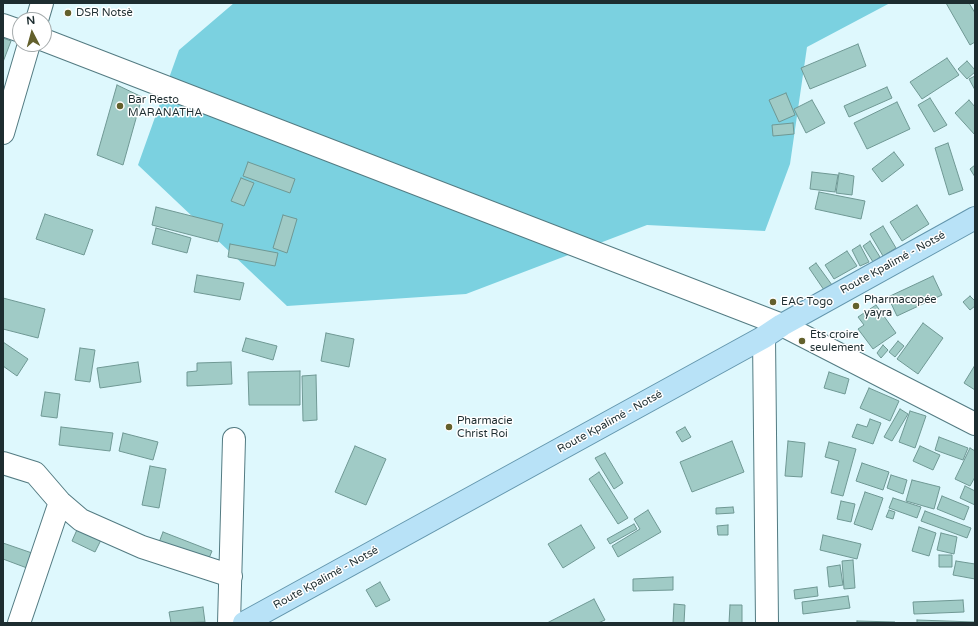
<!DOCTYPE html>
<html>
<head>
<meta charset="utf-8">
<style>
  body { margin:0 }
  #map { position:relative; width:978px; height:626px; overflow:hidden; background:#def8fd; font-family:"Varela Round",sans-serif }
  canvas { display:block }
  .frame { position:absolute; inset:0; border:4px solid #1d2d30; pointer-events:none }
  .north { position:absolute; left:12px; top:12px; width:40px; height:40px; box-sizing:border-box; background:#fff; border:1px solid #a5abac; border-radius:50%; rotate:354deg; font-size:11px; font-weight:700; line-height:16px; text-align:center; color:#1d2d30 }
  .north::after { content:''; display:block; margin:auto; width:14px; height:18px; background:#63602c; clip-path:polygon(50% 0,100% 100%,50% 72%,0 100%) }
</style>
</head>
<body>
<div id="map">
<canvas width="978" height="626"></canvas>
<div class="frame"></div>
<div class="north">N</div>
</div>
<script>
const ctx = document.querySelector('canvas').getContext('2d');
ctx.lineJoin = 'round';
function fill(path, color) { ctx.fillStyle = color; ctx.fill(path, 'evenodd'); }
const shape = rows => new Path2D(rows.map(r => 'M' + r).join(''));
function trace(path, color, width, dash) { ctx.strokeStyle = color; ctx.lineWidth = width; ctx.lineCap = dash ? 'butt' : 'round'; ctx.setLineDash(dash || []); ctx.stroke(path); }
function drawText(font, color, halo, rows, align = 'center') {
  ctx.font = font + ' "Varela Round",sans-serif'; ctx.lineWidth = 3; ctx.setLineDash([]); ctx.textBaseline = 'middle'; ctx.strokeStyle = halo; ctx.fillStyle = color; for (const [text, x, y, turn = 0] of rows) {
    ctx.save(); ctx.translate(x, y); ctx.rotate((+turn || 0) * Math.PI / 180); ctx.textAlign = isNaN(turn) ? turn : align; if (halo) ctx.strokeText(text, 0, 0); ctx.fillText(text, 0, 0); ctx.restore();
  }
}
const green = shape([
  [234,3,890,3,807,47,790,164,765,231,647,225,466,294,287,306,138,165,179,50]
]);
const building = shape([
  [946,3,969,3,975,13,975,42,970,45,946,3],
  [3,38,11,41,3,62,3,38],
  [858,44,866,66,810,89,801,68,858,44],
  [947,58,959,75,922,99,910,82,947,58],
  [967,61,975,70,975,72,967,79,958,69,967,61],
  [975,76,975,90,969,79,975,76],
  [117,85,142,97,123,165,97,155,117,85],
  [887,87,892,98,849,117,844,106,887,87],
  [786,93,795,115,779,122,769,100,786,93],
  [930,98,947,125,934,132,918,105,930,98],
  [812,100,825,123,806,133,794,109,812,100],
  [969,100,975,107,975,135,955,113,969,100],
  [897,102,910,129,867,149,854,123,897,102],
  [793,123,794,134,773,136,772,125,793,123],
  [948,143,963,190,949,195,935,148,948,143],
  [894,152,904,165,882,182,872,169,894,152],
  [248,162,295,179,290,193,243,176,248,162],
  [975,165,975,177,970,169,975,165],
  [812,172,838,175,835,192,810,189,812,172],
  [839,173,854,176,852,195,836,193,839,173],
  [241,178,254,183,244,206,231,201,241,178],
  [819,192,865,201,861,219,815,209,819,192],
  [917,205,929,224,902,241,890,222,917,205],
  [156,207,223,224,218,242,152,225,156,207],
  [45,214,93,230,84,255,36,239,45,214],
  [283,215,297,219,287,253,273,248,283,215],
  [883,226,896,248,883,256,870,234,883,226],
  [156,228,191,238,187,253,152,244,156,228],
  [870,241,880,257,873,262,863,246,870,241],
  [230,244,278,253,275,266,228,257,230,244],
  [860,245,869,262,860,266,852,250,860,245],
  [847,251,857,266,834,279,825,265,847,251],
  [816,263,832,285,824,290,809,268,816,263],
  [197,275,244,283,240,300,194,292,197,275],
  [933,276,942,295,897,316,888,297,933,276],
  [970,296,975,301,975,306,970,310,963,302,970,296],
  [3,298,45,309,38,338,3,329,3,298],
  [876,305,896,333,873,349,858,329,864,325,858,317,876,305],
  [923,323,943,338,918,374,897,359,923,323],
  [326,333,354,339,349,367,321,361,326,333],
  [246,338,277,346,273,360,242,351,246,338],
  [898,341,904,346,895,357,889,352,898,341],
  [3,342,28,359,17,376,3,366,3,342],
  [883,345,888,350,881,358,877,353,883,345],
  [80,348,95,350,90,382,75,380,80,348],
  [138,362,141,382,100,388,97,368,138,362],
  [231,362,232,384,187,386,187,372,197,371,197,363,231,362],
  [975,365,975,390,964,383,975,365],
  [300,371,300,405,249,405,248,372,300,371],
  [829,372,849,379,845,394,824,388,829,372],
  [316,375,317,420,303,421,302,376,316,375],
  [869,388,899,401,890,421,860,408,869,388],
  [45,392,60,394,57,418,41,416,45,392],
  [900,409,908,414,892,441,884,437,900,409],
  [910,411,926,416,915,448,899,442,910,411],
  [870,419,881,423,873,444,852,437,857,424,867,427,870,419],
  [61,427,113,433,110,451,59,445,61,427],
  [685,427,691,437,682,442,676,432,685,427],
  [123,433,158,442,153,460,119,451,123,433],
  [939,437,968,448,963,460,935,450,939,437],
  [732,441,744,472,692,492,680,462,732,441],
  [788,441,805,443,802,477,785,476,788,441],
  [829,442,856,449,843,496,831,493,839,461,825,457,829,442],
  [355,446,386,459,366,505,335,492,355,446],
  [920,446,940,455,933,470,913,461,920,446],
  [970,448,975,451,975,477,970,486,955,479,970,448],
  [605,453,623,483,614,489,595,458,605,453],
  [862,463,889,472,883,490,856,481,862,463],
  [150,466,166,469,159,508,142,505,150,466],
  [599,472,628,518,618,524,589,479,599,472],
  [891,475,907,480,903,494,887,488,891,475],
  [912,480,940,487,934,509,906,501,912,480],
  [965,486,975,491,975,505,960,498,965,486],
  [865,492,883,498,872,530,854,524,865,492],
  [942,496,969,507,964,520,937,509,942,496],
  [893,498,921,507,917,518,889,508,893,498],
  [841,501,855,504,851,522,837,519,841,501],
  [733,507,734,513,716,514,716,508,733,507],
  [648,510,661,532,618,557,612,546,640,529,634,519,648,510],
  [889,510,895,512,893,519,886,517,889,510],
  [925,511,971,528,967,538,921,521,925,511],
  [80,523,104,534,95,552,72,541,80,523],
  [634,524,637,529,610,544,607,539,634,524],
  [581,525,595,548,563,568,548,544,581,525],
  [728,525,728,535,718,535,717,526,728,525],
  [919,527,936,533,929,556,912,551,919,527],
  [163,532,212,551,207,563,158,545,163,532],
  [941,533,957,537,954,554,937,550,941,533],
  [823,535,861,544,857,559,820,550,823,535],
  [3,543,32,553,27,568,3,559,3,543],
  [939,555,952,555,952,567,939,567,939,555],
  [853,560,855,588,844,589,842,561,853,560],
  [956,561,975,564,975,579,953,575,956,561],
  [840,565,843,585,829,587,827,567,840,565],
  [673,577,673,590,633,591,633,579,673,577],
  [380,582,390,600,376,607,366,590,380,582],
  [817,587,818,596,795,599,794,590,817,587],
  [848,596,850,608,803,614,802,602,848,596],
  [594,599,605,620,598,623,547,623,594,599],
  [963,600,964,612,914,614,913,602,963,600],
  [674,604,685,605,684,623,673,623,674,604],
  [730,605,742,605,742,623,729,623,730,605],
  [203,607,205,622,171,623,169,612,203,607],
  [917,620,975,622,975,623,917,623,917,620],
  [857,621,895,622,895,623,857,623,857,621]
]);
const minor = shape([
  [37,20,42,3],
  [3,25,20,31],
  [44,40,782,325,975,424],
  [3,133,29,44],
  [764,337,767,623],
  [3,463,35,473,60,502,81,520,142,547,231,576],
  [19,623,60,502],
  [229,623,234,439]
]);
const major = shape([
  [244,623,764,337,782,325,975,218]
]);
const markers = [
  [68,13,4,"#63602c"],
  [120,106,4,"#63602c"],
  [773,302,4,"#63602c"],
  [856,306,4,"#63602c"],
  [802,341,4,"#63602c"],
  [449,427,4,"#63602c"]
];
const poiNames = [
  ["DSR Notsè",76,13],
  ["Bar Resto",128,100],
  ["MARANATHA",128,113],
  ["Pharmacopée",864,300],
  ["yayra",864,313],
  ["EAC Togo",781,302],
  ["Ets croire",810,335],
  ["seulement",810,348],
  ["Pharmacie",457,421],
  ["Christ Roi",457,434]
];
const streetNames = [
  ["Route Kpalimé - Notsé",893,263,-29],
  ["Route Kpalimé - Notsé",610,422,-29],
  ["Route Kpalimé - Notsé",326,578,-29]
];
fill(green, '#7bd1e0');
fill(building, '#a0cbc6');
trace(building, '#6f9894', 1);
trace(minor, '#537b82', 24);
trace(major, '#6396ad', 24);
trace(minor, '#fff', 22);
trace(major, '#b8e2f7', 22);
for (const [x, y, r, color] of markers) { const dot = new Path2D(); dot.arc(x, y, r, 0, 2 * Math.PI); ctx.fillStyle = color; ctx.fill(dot); trace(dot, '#fff', 1.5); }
drawText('11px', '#1d2d30', '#fff', poiNames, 'left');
drawText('11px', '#1d2d30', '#fff', streetNames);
</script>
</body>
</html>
